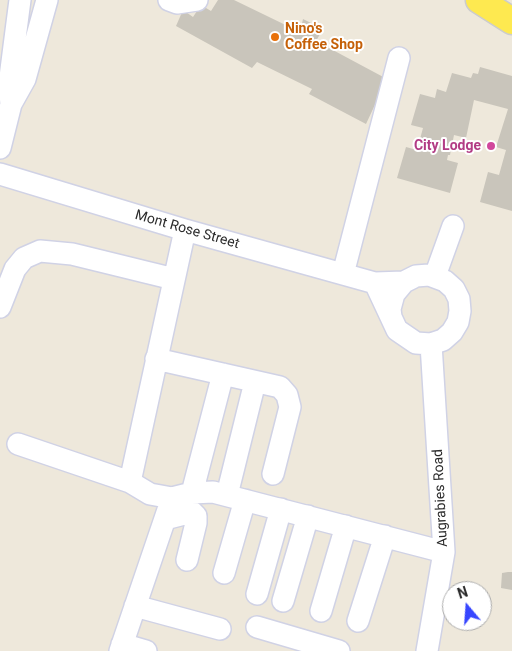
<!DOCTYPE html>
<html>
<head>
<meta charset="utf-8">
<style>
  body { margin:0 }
  #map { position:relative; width:512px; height:651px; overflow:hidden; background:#eee8db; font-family:Roboto,sans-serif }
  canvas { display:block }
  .north { position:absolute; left:442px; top:581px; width:50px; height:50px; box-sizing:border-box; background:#fff; border:1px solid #aaa; border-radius:50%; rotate:342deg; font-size:14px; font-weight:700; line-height:20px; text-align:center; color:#2b2b2b }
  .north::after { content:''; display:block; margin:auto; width:18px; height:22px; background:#3746ff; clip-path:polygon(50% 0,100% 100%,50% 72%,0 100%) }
</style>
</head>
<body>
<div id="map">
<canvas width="512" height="651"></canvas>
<div class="north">N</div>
</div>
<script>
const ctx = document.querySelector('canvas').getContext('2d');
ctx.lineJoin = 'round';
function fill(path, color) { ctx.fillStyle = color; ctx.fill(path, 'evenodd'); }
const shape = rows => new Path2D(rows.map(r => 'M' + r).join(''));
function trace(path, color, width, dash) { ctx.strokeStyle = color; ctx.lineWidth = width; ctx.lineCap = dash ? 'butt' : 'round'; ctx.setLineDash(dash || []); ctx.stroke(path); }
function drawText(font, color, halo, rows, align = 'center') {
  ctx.font = font + ' Roboto,sans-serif'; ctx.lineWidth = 4; ctx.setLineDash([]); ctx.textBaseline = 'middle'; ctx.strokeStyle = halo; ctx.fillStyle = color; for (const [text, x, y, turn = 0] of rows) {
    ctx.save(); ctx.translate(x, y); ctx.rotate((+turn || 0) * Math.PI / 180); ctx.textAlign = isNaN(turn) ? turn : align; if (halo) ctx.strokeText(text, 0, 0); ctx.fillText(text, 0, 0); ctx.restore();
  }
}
const building = shape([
  [218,0,234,0,300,32,303,19,323,29,316,41,387,79,366,124,309,94,312,89,257,62,252,68,176,26,183,10,193,17,201,5,211,11],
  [480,67,512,76,512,211,480,202,488,172,499,175,506,150,496,147,508,109,474,100,466,138,454,135,450,155,448,155,447,160,458,163,450,193,397,178,406,147,417,150,423,128,411,125,420,94,435,98,437,89,446,92,452,73,471,78,473,73,478,74],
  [508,572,512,572,512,590,501,588,502,573]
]);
const minor = shape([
  [169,0,177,3,197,0],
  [11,104,25,79,47,0],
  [0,148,11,104,9,85,20,0],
  [0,174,185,230,375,283,404,282],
  [343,274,399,58],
  [435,276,453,226],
  [375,283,397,330,416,343,431,344,443,340,452,332,458,322,460,311,459,299,454,289,445,281,429,275,416,276,404,282,394,294,390,309,391,317],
  [0,307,15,269,24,258,40,251,72,254,174,279],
  [156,359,280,387,287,395,290,407,273,474],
  [18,444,130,482,150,494,172,498,192,493,213,492,444,552],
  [130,482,185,230],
  [192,493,223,374],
  [227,495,255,382],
  [165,519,192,512,196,516,196,523,187,560],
  [224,573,245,500],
  [257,594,281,509],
  [283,601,308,516],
  [135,606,220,629],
  [321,611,346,526],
  [358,621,385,536],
  [257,627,339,651],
  [122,644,146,651],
  [120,651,172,498],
  [427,651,444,552,431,344]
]);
const major = shape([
  [479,0,512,21]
]);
const markers = [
  [275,37,5,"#e8710a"],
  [491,146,5,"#d1479c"]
];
const foodNames = [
  ["Nino's",285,29],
  ["Coffee Shop",285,45]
];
const hotelNames = [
  ["City Lodge",481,146]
];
const streetNames = [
  ["Mont Rose Street",187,230,16],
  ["Augrabies Road",441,498,-93]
];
fill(building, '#c9c5bb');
trace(minor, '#d0d2e5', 24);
trace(major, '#ccc', 29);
trace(minor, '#fff', 21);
trace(major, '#fee950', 26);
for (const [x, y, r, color] of markers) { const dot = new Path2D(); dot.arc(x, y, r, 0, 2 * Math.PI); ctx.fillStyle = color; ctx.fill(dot); trace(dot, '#fff', 2); }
drawText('bold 14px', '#c56008', '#fff', foodNames, 'left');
drawText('bold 14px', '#b23c85', '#fff', hotelNames, 'right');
drawText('14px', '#2b2b2b', '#fff', streetNames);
</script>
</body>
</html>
